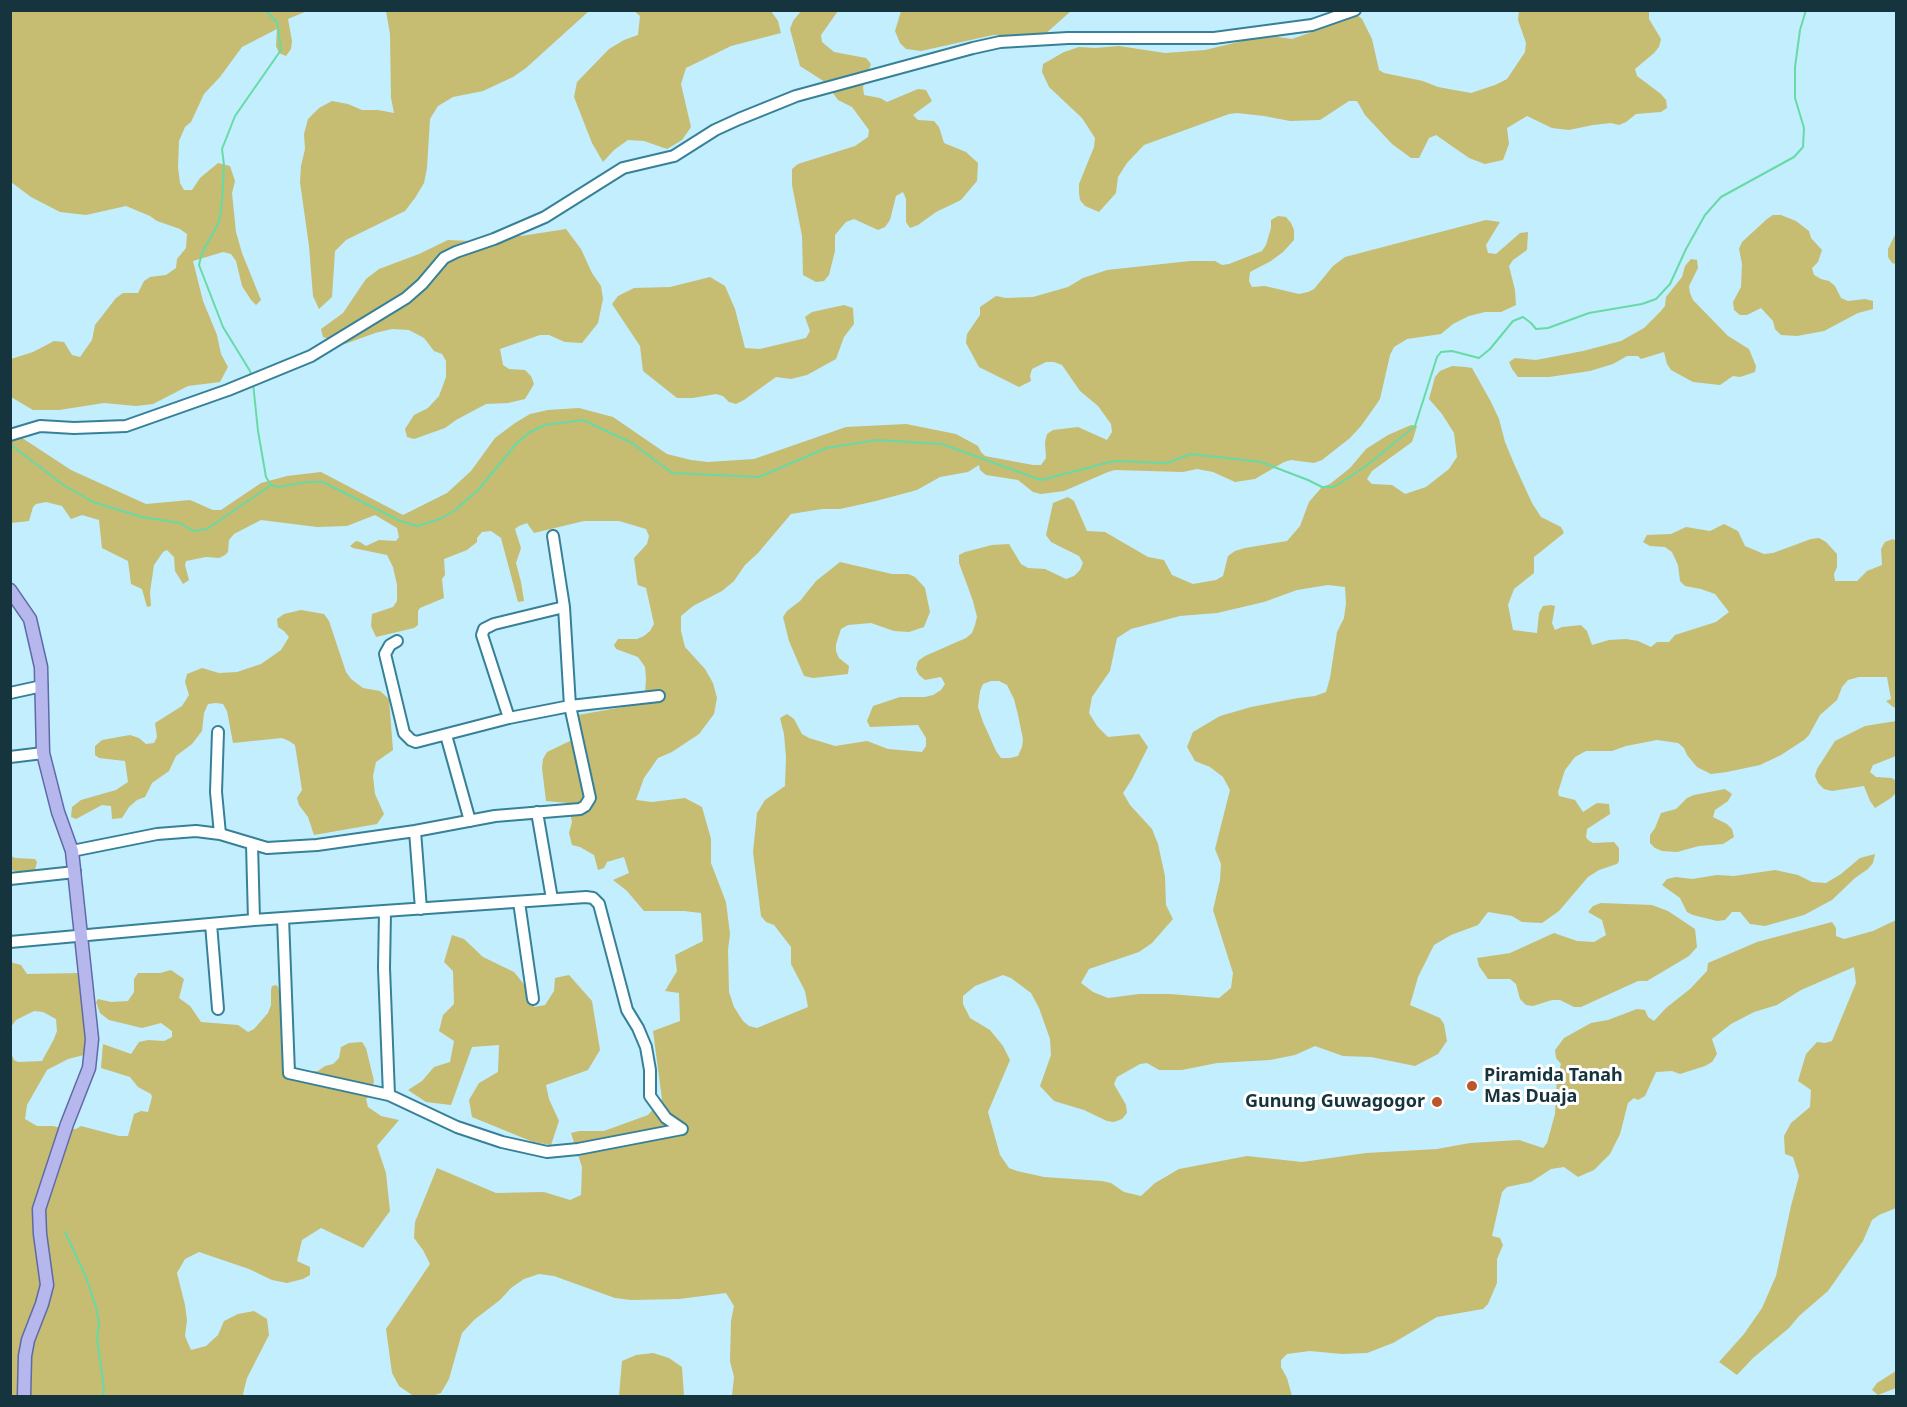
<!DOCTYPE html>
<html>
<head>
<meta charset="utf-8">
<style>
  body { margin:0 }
  #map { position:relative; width:1907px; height:1407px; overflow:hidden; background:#c3eefd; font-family:"Noto Sans",sans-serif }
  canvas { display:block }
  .frame { position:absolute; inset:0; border:12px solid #16343e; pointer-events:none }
</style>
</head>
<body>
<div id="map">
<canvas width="1907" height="1407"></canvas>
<div class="frame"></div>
</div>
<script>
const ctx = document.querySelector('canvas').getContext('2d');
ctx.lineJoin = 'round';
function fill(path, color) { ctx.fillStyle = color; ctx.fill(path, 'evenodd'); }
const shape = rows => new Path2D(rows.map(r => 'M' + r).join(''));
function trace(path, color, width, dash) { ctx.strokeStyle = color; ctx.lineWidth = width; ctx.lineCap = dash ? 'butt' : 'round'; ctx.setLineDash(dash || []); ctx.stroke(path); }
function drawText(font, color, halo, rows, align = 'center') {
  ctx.font = font + ' "Noto Sans",sans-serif'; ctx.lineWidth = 6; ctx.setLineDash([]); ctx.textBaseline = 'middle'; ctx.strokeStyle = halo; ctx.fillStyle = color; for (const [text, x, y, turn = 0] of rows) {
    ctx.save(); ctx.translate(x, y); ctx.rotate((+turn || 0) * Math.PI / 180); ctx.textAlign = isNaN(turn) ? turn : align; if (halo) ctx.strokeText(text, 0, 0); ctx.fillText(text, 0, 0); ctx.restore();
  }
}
const green = shape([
  [11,10,307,11,288,19,292,41,291,49,286,56,279,53,276,46,277,29,242,47,220,77,204,94,191,122,185,127,179,141,178,167,180,183,184,190,192,190,200,178,218,163,230,166,235,181,232,193,236,232,242,253,261,300,256,305,251,300,242,286,236,261,231,254,223,252,193,261,203,301,217,335,221,354,228,367,220,382,188,386,153,404,136,406,104,403,59,410,33,410,11,397,11,359,33,352,54,341,64,342,72,355,80,357,92,340,95,325,116,298,123,293,138,293,144,281,150,277,166,275,176,268,177,259,186,248,187,234,180,229,157,221,150,216,126,206,86,215,60,212,31,197,11,182],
  [386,11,589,11,526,68,513,77,483,91,453,97,438,106,430,119,427,168,424,183,415,198,405,211,346,240,335,251,332,297,319,309,313,296,309,246,300,182,301,166,305,149,304,134,308,119,319,108,332,101,348,104,362,110,378,110,394,113,391,98,390,34],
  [634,11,771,11,778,21,781,33,731,46,686,68,681,84,691,127,682,140,667,149,644,141,628,140,614,150,603,162,592,143,574,97,577,82,609,49,624,40,638,35,640,16],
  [801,11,838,11,821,35,822,42,834,52,866,58,871,64,863,87,864,95,880,98,887,102,918,89,926,90,932,101,913,115,918,120,934,121,939,127,944,143,966,152,978,163,977,181,961,200,936,212,918,225,910,228,906,222,906,199,903,192,896,196,890,220,885,227,878,230,854,219,846,222,835,235,835,251,829,275,824,281,816,282,803,275,802,236,792,185,792,169,798,164,855,146,868,137,869,130,852,107,838,100,825,82,800,66,790,29,793,21],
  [901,11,1071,11,1044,35,993,35,921,51,906,49,900,43,895,31],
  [1519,11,1649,11,1649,19,1661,39,1659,47,1654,53,1635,69,1637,76,1661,94,1666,100,1667,108,1661,112,1636,114,1626,122,1619,125,1611,123,1593,125,1569,130,1552,128,1527,116,1507,128,1509,144,1503,160,1485,164,1469,158,1436,135,1429,138,1419,158,1411,158,1392,144,1365,115,1357,101,1349,101,1320,120,1290,121,1264,116,1237,113,1229,114,1144,145,1127,163,1118,177,1116,193,1099,212,1085,206,1080,200,1079,193,1079,184,1094,147,1095,138,1082,118,1049,87,1042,72,1043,64,1064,52,1079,47,1095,48,1119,46,1165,53,1205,50,1255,38,1278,37,1292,39,1312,32,1317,27,1356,14,1362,19,1372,39,1379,70,1384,73,1423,81,1438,87,1471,93,1495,85,1507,79,1525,52,1526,43,1518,20],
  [1773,215,1781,215,1796,221,1809,231,1811,238,1822,250,1818,262,1812,268,1814,275,1821,279,1829,281,1835,286,1841,298,1848,301,1865,299,1873,301,1873,309,1858,313,1824,331,1797,336,1781,335,1775,329,1773,321,1761,308,1747,315,1740,315,1734,310,1733,302,1741,287,1742,264,1739,249,1742,242,1767,219],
  [1278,216,1286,217,1291,223,1294,230,1294,240,1283,252,1271,261,1250,272,1249,281,1252,287,1265,286,1299,294,1308,292,1314,289,1333,266,1345,257,1486,220,1500,222,1486,245,1488,253,1496,254,1520,233,1528,232,1527,250,1513,260,1509,266,1515,290,1516,305,1501,312,1485,312,1469,316,1453,324,1441,334,1407,339,1394,347,1390,355,1380,399,1376,405,1361,426,1350,438,1322,460,1314,463,1291,460,1284,462,1255,479,1235,482,1213,472,1197,469,1183,472,1115,470,1108,472,1064,491,1041,494,1033,492,1018,480,986,475,980,470,979,465,968,472,940,477,917,490,876,501,840,509,822,509,791,514,758,553,745,565,734,581,722,591,693,606,681,616,681,631,685,647,705,669,713,683,717,698,714,714,699,734,672,752,658,758,644,778,636,800,652,802,685,798,702,807,711,839,711,863,726,902,730,934,728,950,729,992,734,1007,743,1021,749,1026,757,1028,808,1007,805,991,791,964,791,947,774,925,766,922,761,916,753,852,757,813,765,800,785,786,786,757,784,734,780,718,787,714,794,719,802,734,809,738,835,746,867,741,888,749,922,752,926,746,926,738,918,725,870,727,867,721,873,706,900,697,925,697,933,695,941,690,945,684,941,677,925,680,919,675,916,669,918,661,925,656,966,638,972,633,975,625,977,617,973,601,959,563,959,555,965,552,992,545,1009,544,1021,564,1028,568,1045,569,1066,579,1074,576,1080,570,1083,563,1079,556,1051,542,1046,535,1053,503,1068,497,1074,501,1087,531,1105,532,1148,557,1164,560,1172,575,1193,584,1216,580,1223,576,1228,556,1235,551,1245,548,1287,541,1300,526,1309,502,1322,487,1330,484,1350,468,1366,449,1388,435,1411,425,1417,426,1412,442,1372,471,1367,479,1372,484,1392,485,1405,494,1426,487,1449,469,1457,457,1454,433,1442,414,1429,399,1435,377,1440,371,1452,366,1466,367,1472,368,1491,402,1499,419,1505,442,1515,466,1532,503,1541,517,1561,527,1564,533,1534,557,1534,573,1514,589,1508,605,1513,630,1537,633,1539,613,1543,606,1551,605,1555,606,1552,623,1555,630,1562,627,1581,625,1587,631,1592,645,1609,640,1626,639,1638,641,1651,647,1657,642,1669,642,1675,635,1716,622,1729,612,1715,594,1701,589,1685,586,1680,581,1678,565,1672,552,1665,547,1650,546,1643,542,1647,535,1671,534,1686,527,1710,531,1724,524,1738,531,1745,546,1764,554,1773,553,1811,539,1819,538,1826,542,1837,554,1837,567,1834,574,1835,581,1857,581,1867,571,1882,565,1881,549,1885,542,1893,539,1896,541,1896,708,1893,707,1886,701,1891,699,1887,677,1859,677,1848,680,1842,687,1837,700,1820,715,1809,735,1804,740,1781,755,1760,765,1727,772,1711,774,1697,767,1687,755,1684,748,1678,743,1657,740,1626,746,1612,751,1586,751,1575,757,1565,770,1558,792,1559,796,1575,800,1583,812,1597,803,1609,804,1610,814,1587,829,1586,837,1588,840,1593,843,1614,842,1619,848,1619,861,1617,864,1599,870,1588,877,1559,911,1542,923,1522,922,1512,916,1488,912,1478,925,1451,935,1434,945,1418,977,1410,1005,1440,1018,1444,1024,1447,1041,1438,1054,1415,1066,1371,1057,1343,1056,1315,1046,1295,1055,1270,1060,1217,1063,1182,1070,1159,1070,1147,1063,1140,1064,1117,1077,1114,1084,1126,1105,1127,1113,1122,1119,1114,1122,1107,1121,1084,1110,1054,1101,1040,1086,1051,1055,1050,1039,1039,1008,1031,993,1011,978,1003,975,975,986,963,996,963,1004,970,1018,990,1030,1003,1046,1010,1060,988,1112,1000,1155,1009,1168,1017,1171,1044,1177,1102,1181,1111,1183,1124,1192,1141,1196,1155,1183,1179,1169,1247,1156,1302,1162,1366,1153,1437,1149,1470,1143,1519,1140,1543,1148,1547,1143,1555,1114,1557,1077,1561,1064,1556,1058,1555,1050,1564,1038,1591,1023,1608,1020,1637,1009,1645,1010,1648,1017,1654,1021,1666,1008,1690,989,1707,971,1708,963,1757,942,1832,922,1836,928,1836,936,1844,939,1873,931,1896,920,1896,1208,1879,1215,1872,1220,1863,1241,1828,1291,1799,1316,1789,1328,1753,1358,1737,1375,1719,1362,1744,1334,1762,1308,1776,1276,1791,1206,1799,1176,1793,1157,1785,1154,1784,1136,1791,1123,1810,1107,1811,1090,1798,1081,1806,1054,1817,1042,1825,1043,1832,1041,1856,983,1854,967,1801,990,1777,1005,1754,1012,1731,1024,1712,1039,1717,1054,1712,1062,1705,1066,1680,1074,1672,1071,1656,1072,1645,1096,1638,1100,1634,1098,1628,1103,1620,1134,1610,1154,1594,1170,1578,1177,1564,1167,1551,1169,1531,1182,1507,1187,1502,1192,1492,1236,1500,1238,1503,1245,1497,1259,1497,1283,1488,1304,1483,1309,1437,1317,1393,1343,1367,1353,1342,1354,1310,1351,1287,1354,1281,1360,1281,1367,1287,1378,1292,1396,732,1396,734,1377,730,1361,731,1321,734,1306,726,1293,679,1299,631,1300,615,1298,554,1276,539,1274,524,1279,511,1288,500,1300,474,1320,462,1333,449,1379,441,1393,432,1396,418,1396,412,1395,399,1386,392,1373,386,1329,430,1264,423,1250,414,1238,415,1222,437,1168,496,1193,544,1192,570,1200,581,1195,582,1167,571,1133,579,1131,604,1131,648,1115,662,1099,653,1031,680,1021,679,993,665,991,677,971,675,955,703,941,701,913,684,911,644,911,627,891,613,880,629,873,624,857,607,862,604,868,598,870,594,855,580,847,572,845,569,833,572,822,568,803,546,801,542,768,543,759,547,752,572,740,578,715,623,707,635,703,645,693,646,679,645,667,638,657,616,649,614,645,618,639,637,639,644,636,650,631,654,624,646,588,638,585,637,581,634,558,647,544,649,536,646,529,619,521,584,521,534,533,527,523,519,526,515,529,521,548,516,563,521,582,524,601,518,602,501,538,491,531,482,532,477,538,477,542,467,550,444,559,445,575,442,579,444,598,420,608,418,611,418,625,414,628,376,637,371,626,372,614,393,607,397,601,397,585,393,567,387,555,353,548,350,546,356,541,360,542,366,546,379,540,396,541,399,537,397,528,375,515,347,526,317,527,261,520,234,534,229,540,228,552,225,555,219,558,206,557,186,561,185,565,189,580,183,584,175,571,174,557,167,550,163,552,154,565,150,592,151,606,147,607,142,589,131,584,128,561,102,548,99,520,82,515,71,519,62,506,46,502,36,504,33,507,29,521,11,523,10,430,71,470,146,504,190,500,213,510,221,510,261,483,287,476,321,472,403,515,447,493,471,471,495,438,515,423,530,414,548,410,579,408,613,417,667,454,691,460,708,462,754,459,846,427,906,424,956,434,978,446,981,452,985,456,1033,465,1041,465,1046,458,1045,442,1047,434,1053,430,1078,427,1107,440,1112,432,1111,424,1098,406,1080,391,1062,365,1054,362,1046,362,1032,369,1030,376,1031,381,1019,387,979,367,966,343,967,334,980,315,980,307,996,296,1006,298,1033,297,1068,287,1083,278,1107,270,1190,261,1215,261,1222,265,1229,264,1262,251,1266,245,1271,228,1271,220],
  [1328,585,1345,587,1346,603,1344,618,1337,632,1330,678,1326,692,1315,696,1298,698,1251,707,1220,716,1193,732,1187,747,1195,761,1210,767,1223,777,1230,790,1215,849,1221,864,1220,880,1213,910,1233,973,1231,988,1219,998,1170,994,1139,994,1108,998,1093,992,1081,983,1089,969,1139,952,1152,943,1173,919,1166,905,1165,876,1158,844,1152,829,1130,805,1123,793,1132,779,1148,747,1139,734,1108,737,1097,726,1089,713,1092,697,1110,671,1117,638,1131,629,1180,616,1217,613,1264,602,1297,590],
  [991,681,999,681,1007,685,1014,699,1018,715,1023,739,1022,747,1018,756,1010,758,1001,758,996,751,983,722,978,707,980,691,983,684],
  [566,229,581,249,592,273,601,286,603,299,598,323,582,343,565,342,549,335,540,335,500,349,503,365,509,369,525,370,531,376,534,384,525,399,508,403,486,404,456,420,445,428,414,439,407,437,405,429,414,415,428,408,439,396,446,377,446,361,442,354,434,351,424,338,409,330,392,329,375,333,345,344,323,337,321,329,343,313,366,279,379,269,419,254,448,240,470,241,494,234,521,236],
  [1896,233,1896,264,1892,263,1888,257,1888,249],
  [1691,259,1697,260,1698,268,1689,286,1690,293,1693,300,1728,336,1749,349,1756,366,1755,372,1740,377,1733,376,1720,385,1693,382,1671,370,1667,364,1664,352,1641,359,1638,356,1627,356,1613,364,1590,371,1549,377,1518,377,1512,369,1509,362,1515,358,1536,360,1583,351,1621,341,1644,328,1660,312,1665,306,1666,297,1682,277,1685,266],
  [710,277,725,286,735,309,745,348,760,349,806,338,810,331,805,317,812,312,844,305,853,308,854,324,844,337,836,359,807,375,791,379,776,377,744,400,736,404,729,402,723,396,716,394,693,398,677,398,643,371,640,346,612,304,618,296,634,288,670,287],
  [840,562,892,574,908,574,915,577,925,588,930,612,924,627,909,632,894,631,871,623,848,625,841,629,836,644,836,651,839,658,849,666,848,674,813,678,804,676,789,641,783,617,787,611,800,601,816,581],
  [301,610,324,614,329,621,346,672,351,679,363,688,380,691,389,699,393,750,376,762,373,776,375,794,384,814,377,824,314,835,308,817,299,805,297,798,302,790,295,745,289,741,282,738,233,743,227,711,223,704,216,703,208,704,204,713,202,731,192,744,176,756,169,771,152,783,145,797,137,800,129,807,122,818,112,819,111,806,102,805,76,819,71,817,72,807,81,800,116,790,128,782,125,761,99,758,95,755,95,746,102,740,130,735,139,738,146,744,154,743,157,737,155,723,182,706,189,695,185,682,187,674,202,668,219,673,237,672,261,664,281,650,289,637,284,631,278,627,277,619,284,614],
  [1896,721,1896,756,1873,765,1870,772,1876,777,1892,778,1896,781,1896,793,1891,798,1875,808,1870,801,1864,786,1832,791,1824,789,1818,783,1815,776,1817,769,1835,741,1865,726],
  [1725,789,1732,794,1728,801,1715,810,1713,817,1727,824,1732,829,1734,837,1723,844,1699,846,1677,852,1662,851,1655,848,1650,843,1650,835,1655,828,1661,813,1676,809,1687,798,1694,795],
  [10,853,11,856,15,858,35,859,37,862,35,870,19,872,11,870],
  [1875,854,1873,863,1868,869,1855,878,1832,900,1804,915,1765,926,1750,924,1740,912,1732,912,1725,920,1717,921,1693,915,1687,912,1680,898,1662,885,1667,879,1676,877,1692,879,1717,875,1734,876,1775,870,1798,875,1812,882,1826,883,1841,874,1860,858],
  [1601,903,1652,905,1668,911,1695,929,1697,947,1689,956,1647,981,1638,981,1581,1007,1574,1007,1560,1000,1552,1000,1533,1006,1526,1005,1520,999,1516,984,1510,979,1488,979,1479,966,1477,958,1510,953,1554,933,1577,941,1594,942,1606,935,1602,920,1588,912,1593,906],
  [452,935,464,939,483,957,514,972,527,988,534,1007,545,1005,554,991,555,978,569,975,592,1001,600,1050,588,1070,546,1085,549,1099,559,1121,551,1145,533,1142,472,1117,469,1100,479,1083,498,1072,499,1045,472,1047,451,1105,426,1102,408,1090,422,1081,434,1067,450,1062,454,1041,439,1031,443,1015,454,1004,453,971,444,962],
  [10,962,21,965,27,974,80,973,88,1046,84,1055,68,1059,47,1070,27,1105,25,1119,37,1126,53,1126,65,1129,76,1129,81,1126,119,1136,128,1136,134,1114,141,1111,148,1112,152,1097,151,1094,138,1087,130,1077,101,1068,103,1044,131,1054,139,1042,148,1040,164,1041,172,1037,172,1031,161,1023,142,1028,109,1020,100,1013,96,1002,98,999,111,1002,128,1001,134,992,134,979,138,973,160,973,171,970,184,979,179,998,190,1006,201,1022,238,1025,248,1032,254,1029,268,1013,271,1005,271,990,272,986,276,985,278,987,290,1032,293,1062,299,1072,318,1071,325,1066,333,1064,339,1058,341,1047,349,1043,362,1042,366,1048,374,1081,370,1096,366,1099,368,1107,381,1116,399,1120,377,1146,386,1173,390,1211,363,1248,321,1228,302,1240,297,1261,310,1267,310,1275,303,1279,287,1283,272,1280,249,1269,199,1252,185,1259,177,1273,185,1305,187,1320,185,1336,191,1350,206,1346,218,1335,224,1321,238,1314,254,1311,267,1319,269,1335,247,1378,243,1394,244,1396,11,1396],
  [34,1011,43,1012,56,1019,57,1031,54,1039,42,1061,18,1062,14,1060,11,1053,11,1027,16,1020],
  [653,1353,669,1358,682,1367,684,1396,619,1396,622,1361,636,1355],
  [1896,1371,1896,1388,1878,1395,1872,1390,1877,1383]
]);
const stream = shape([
  [252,377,250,371,223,327,199,265,202,253,219,222,222,202,224,165,222,149,235,116,281,50,277,22,265,10],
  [253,383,258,431,266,477,271,485],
  [10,444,62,484,93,502,142,517,180,523,193,531,207,529,271,485,277,487,308,482,323,482,400,521,417,526,440,519,454,511,479,489,516,444,530,432,545,425,583,420,632,443,672,473,759,477,826,448,877,440,942,444,1041,480,1114,461,1167,463,1191,454,1261,462,1308,480,1322,487,1334,487,1366,466,1415,426,1437,357,1441,352,1452,351,1479,358,1490,349,1513,321,1523,317,1531,323,1536,329,1548,328,1589,313,1642,304,1656,299,1670,284,1686,249,1705,215,1721,197,1794,157,1803,147,1804,128,1795,98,1795,67,1800,30,1806,10],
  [65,1232,86,1277,96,1307,99,1323,97,1338,104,1389,102,1396]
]);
const minor = shape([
  [10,435,40,426,74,428,126,426,228,390,311,356,406,298,422,284,444,258,456,252,494,239,545,217,623,168,674,156,715,130,739,119,796,96,973,48,1000,42,1068,38,1214,38,1312,25,1355,10],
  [397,641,390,645,385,654,404,733,411,740,416,742,509,718,570,706,659,696],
  [10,693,42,686],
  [509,718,482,635,484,629,494,624,564,607],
  [218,732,216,792,220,834],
  [446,735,470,821],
  [10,757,43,753],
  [537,812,552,899],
  [415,831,421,909],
  [252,844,254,920],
  [72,851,157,834,196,831,220,834,267,848,317,845,415,831,495,816,580,809,585,806,590,798,570,706,564,607,553,536],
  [10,879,75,872],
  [519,902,533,999],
  [385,912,384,968,389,1095],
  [283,918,289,1073,389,1095,457,1127,502,1142,547,1152,578,1149,682,1129],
  [211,924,218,1009],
  [10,942,254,920,586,897,593,898,599,904,627,1010,638,1028,646,1047,650,1070,650,1096,666,1118,682,1129]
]);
const major = shape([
  [10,590,30,619,41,667,43,753,58,812,72,851,92,1039,89,1068,67,1124,39,1209,40,1234,47,1285,42,1304,28,1340,25,1356,24,1396]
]);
const markers = [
  [1472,1086,6,"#bd562b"],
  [1437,1102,6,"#bd562b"]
];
const poiNames = [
  ["Piramida Tanah",1484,1076],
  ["Mas Duaja",1484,1097],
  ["Gunung Guwagogor",1425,1102,"right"]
];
fill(green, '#c6bc72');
trace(stream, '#67daa5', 2);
trace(minor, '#378198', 14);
trace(major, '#5e6aa7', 15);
trace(minor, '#fff', 10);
trace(major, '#b6b7ec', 12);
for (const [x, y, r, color] of markers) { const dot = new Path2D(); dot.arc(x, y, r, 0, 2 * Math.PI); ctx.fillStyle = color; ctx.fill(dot); trace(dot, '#fff', 2); }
drawText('bold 18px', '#16343e', '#fff', poiNames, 'left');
</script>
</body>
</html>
